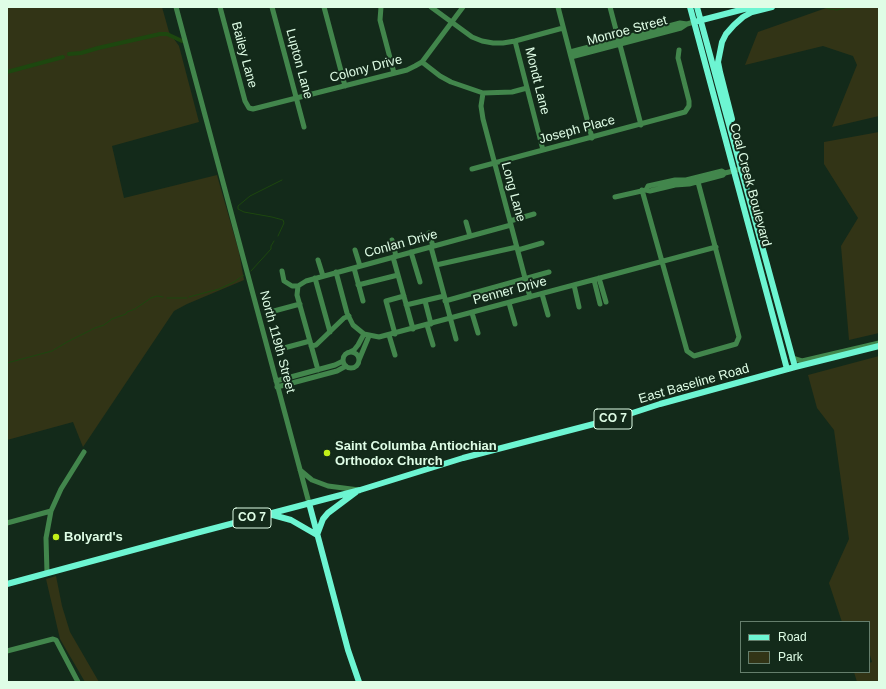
<!DOCTYPE html>
<html>
<head>
<meta charset="utf-8">
<style>
  body { margin:0 }
  #map { position:relative; width:886px; height:689px; overflow:hidden; background:#132a1a; font-family:Arial,sans-serif }
  canvas { display:block }
  .frame { position:absolute; inset:0; border:8px solid #dffde6; pointer-events:none }
  .legend { position:absolute; left:740px; top:621px; width:130px; height:52px; box-sizing:border-box; background:#132a1a; border:1px solid #657e6c; margin:0; padding:5px 7px; list-style:none; font-size:12px; color:#dffde6 }
  .legend li { display:flex; align-items:center; gap:8px; height:20px }
  .legend b { width:20px; border:1px solid #657e6c }
</style>
</head>
<body>
<div id="map">
<canvas width="886" height="689"></canvas>
<div class="frame"></div>
<ul class="legend">
<li><b style="height:5px;background:#6df5d2"></b>Road</li>
<li><b style="height:11px;background:#323416"></b>Park</li>
</ul>
</div>
<script>
const ctx = document.querySelector('canvas').getContext('2d');
ctx.lineJoin = 'round';
function fill(path, color) { ctx.fillStyle = color; ctx.fill(path, 'evenodd'); }
const shape = rows => new Path2D(rows.map(r => 'M' + r).join(''));
function trace(path, color, width, dash) { ctx.strokeStyle = color; ctx.lineWidth = width; ctx.lineCap = dash ? 'butt' : 'round'; ctx.setLineDash(dash || []); ctx.stroke(path); }
function drawText(font, color, halo, rows, align = 'center') {
  ctx.font = font + ' Arial,sans-serif'; ctx.lineWidth = 4; ctx.setLineDash([]); ctx.textBaseline = 'middle'; ctx.strokeStyle = halo; ctx.fillStyle = color; for (const [text, x, y, turn = 0] of rows) {
    ctx.save(); ctx.translate(x, y); ctx.rotate((+turn || 0) * Math.PI / 180); ctx.textAlign = isNaN(turn) ? turn : align; if (halo) ctx.strokeText(text, 0, 0); ctx.fillText(text, 0, 0); ctx.restore();
  }
}
const green = shape([
  [7,7,162,7,169,32,179,46,199,122,112,146,124,198,217,175,239,252,244,280,187,304,174,311,83,447,73,422,7,440],
  [829,7,879,7,879,116,832,127,857,65,853,56,823,46,745,65,758,32],
  [879,132,879,333,849,340,841,246,858,218,824,164,824,142],
  [879,356,879,682,857,682,854,672,869,672,869,663,872,662,869,652,869,622,842,622,829,583,849,539,834,430,817,408,808,375],
  [56,576,62,606,70,632,99,682,85,682,60,639,46,579]
]);
const stream = shape([
  [824,7,830,9,837,10,845,8],
  [278,236,284,223,283,220,272,217,244,212,238,209,238,206,250,196,282,180],
  [251,271,271,249,271,246,274,241],
  [189,297,219,289,234,282,244,275],
  [167,298,187,298],
  [7,363,52,351,67,342,95,328,104,325,112,319,126,314,127,312,135,309,151,298,157,296,163,297]
]);
const canal = shape([
  [69,54,81,53,98,48,160,34,167,34,182,41],
  [7,72,63,57]
]);
const minor = shape([
  [176,7,309,503],
  [220,7,245,101,249,108,253,109,407,70,415,66,422,62,463,7],
  [272,7,304,127],
  [324,7,345,86],
  [381,7,380,20,394,73],
  [431,7,472,37,482,41,493,43,503,43,515,41,563,28],
  [558,7,592,138],
  [610,7,641,125],
  [515,41,543,150],
  [570,52,680,23,687,24],
  [571,57,681,28,687,24,694,22],
  [422,62,440,76,451,82,483,93,512,92,527,88],
  [483,93,481,106,483,119,530,297],
  [472,169,685,112,689,106,689,101,678,58,679,50],
  [642,190,687,351,694,356,736,344,739,337,698,182],
  [646,190,648,186,675,180,686,180,722,171,725,173],
  [615,197,646,190,650,191,675,185,689,184,723,175,725,173,741,169],
  [510,221,534,214],
  [466,222,470,236],
  [429,233,433,246],
  [392,240,396,256],
  [431,247,456,339],
  [355,250,360,266],
  [518,250,542,243],
  [411,252,420,282],
  [393,257,413,329],
  [318,260,323,276],
  [436,265,517,247],
  [354,268,363,301],
  [282,271,284,281,292,286,298,286],
  [336,272,347,313,353,325,364,334,379,337,716,247],
  [315,278,330,332],
  [599,278,606,302],
  [594,280,600,304],
  [358,285,398,275],
  [574,285,579,307],
  [298,286,306,281,511,225],
  [298,286,297,295,318,370],
  [542,294,548,315],
  [425,301,431,324],
  [445,301,549,272],
  [509,303,515,324],
  [406,305,444,296],
  [274,311,300,304],
  [472,313,478,333],
  [427,325,433,345],
  [395,334,386,301,404,296],
  [389,335,395,355],
  [311,346,316,345,344,318,349,316],
  [284,348,310,341],
  [350,352,354,350,358,345,364,334],
  '343 360a8 8 0 1 1 16 0a8 8 0 1 1-16 0Z',
  [792,358,802,361,879,343],
  [359,360,369,336],
  [276,381,335,365,343,361],
  [277,387,337,371,346,366],
  [300,470,312,480,328,486,359,490],
  [7,523,51,511],
  [47,573,46,538,51,511,61,489,84,452],
  [7,651,53,639,56,640,78,682]
]);
const major = shape([
  [690,7,787,369],
  [697,7,795,367],
  [698,21,752,7],
  [732,119,720,72,718,62,722,42,726,34,734,25,743,17,752,12,772,7],
  [309,503,348,650,359,682],
  [269,514,291,520,317,535,323,519,328,513,356,492],
  [7,584,196,533,360,490,463,458,617,418,660,404,795,367,879,346]
]);
const markers = [
  [327,453,4,"#c2ef18"],
  [56,537,4,"#c2ef18"]
];
const shields = [
  [613,419,38],
  [252,518,38]
];
const shieldNames = [
  ["CO 7",613,419],
  ["CO 7",252,518]
];
const streetNames = [
  ["Monroe Street",627,31,-15],
  ["Bailey Lane",244,55,75],
  ["Lupton Lane",299,64,75],
  ["Colony Drive",366,69,-15],
  ["Mondt Lane",537,81,76],
  ["Joseph Place",577,130,-15],
  ["Coal Creek Boulevard",750,185,75],
  ["Long Lane",513,192,75],
  ["Conlan Drive",401,244,-15],
  ["Penner Drive",510,291,-15],
  ["North 119th Street",277,342,75],
  ["East Baseline Road",694,384,-16]
];
const poiNames = [
  ["Saint Columba Antiochian",335,446],
  ["Orthodox Church",335,461],
  ["Bolyard's",64,537]
];
fill(green, '#323416');
trace(stream, '#1d470f', 1);
trace(canal, '#1d470f', 4);
trace(minor, '#42864c', 5);
trace(major, '#6df5d2', 6);
for (const [x, y, r, color] of markers) { const dot = new Path2D(); dot.arc(x, y, r, 0, 2 * Math.PI); ctx.fillStyle = color; ctx.fill(dot); trace(dot, '#132a1a', 1.5); }
for (const [x, y, w] of shields) { const box = new Path2D(); box.roundRect(x - w / 2, y - 10, w, 20, 3); ctx.fillStyle = '#132a1a'; ctx.fill(box); trace(box, '#dffde6', 1); }
drawText('bold 12px', '#dffde6', null, shieldNames);
drawText('13px', '#dffde6', '#132a1a', streetNames);
drawText('bold 13px', '#dffde6', '#132a1a', poiNames, 'left');
</script>
</body>
</html>
